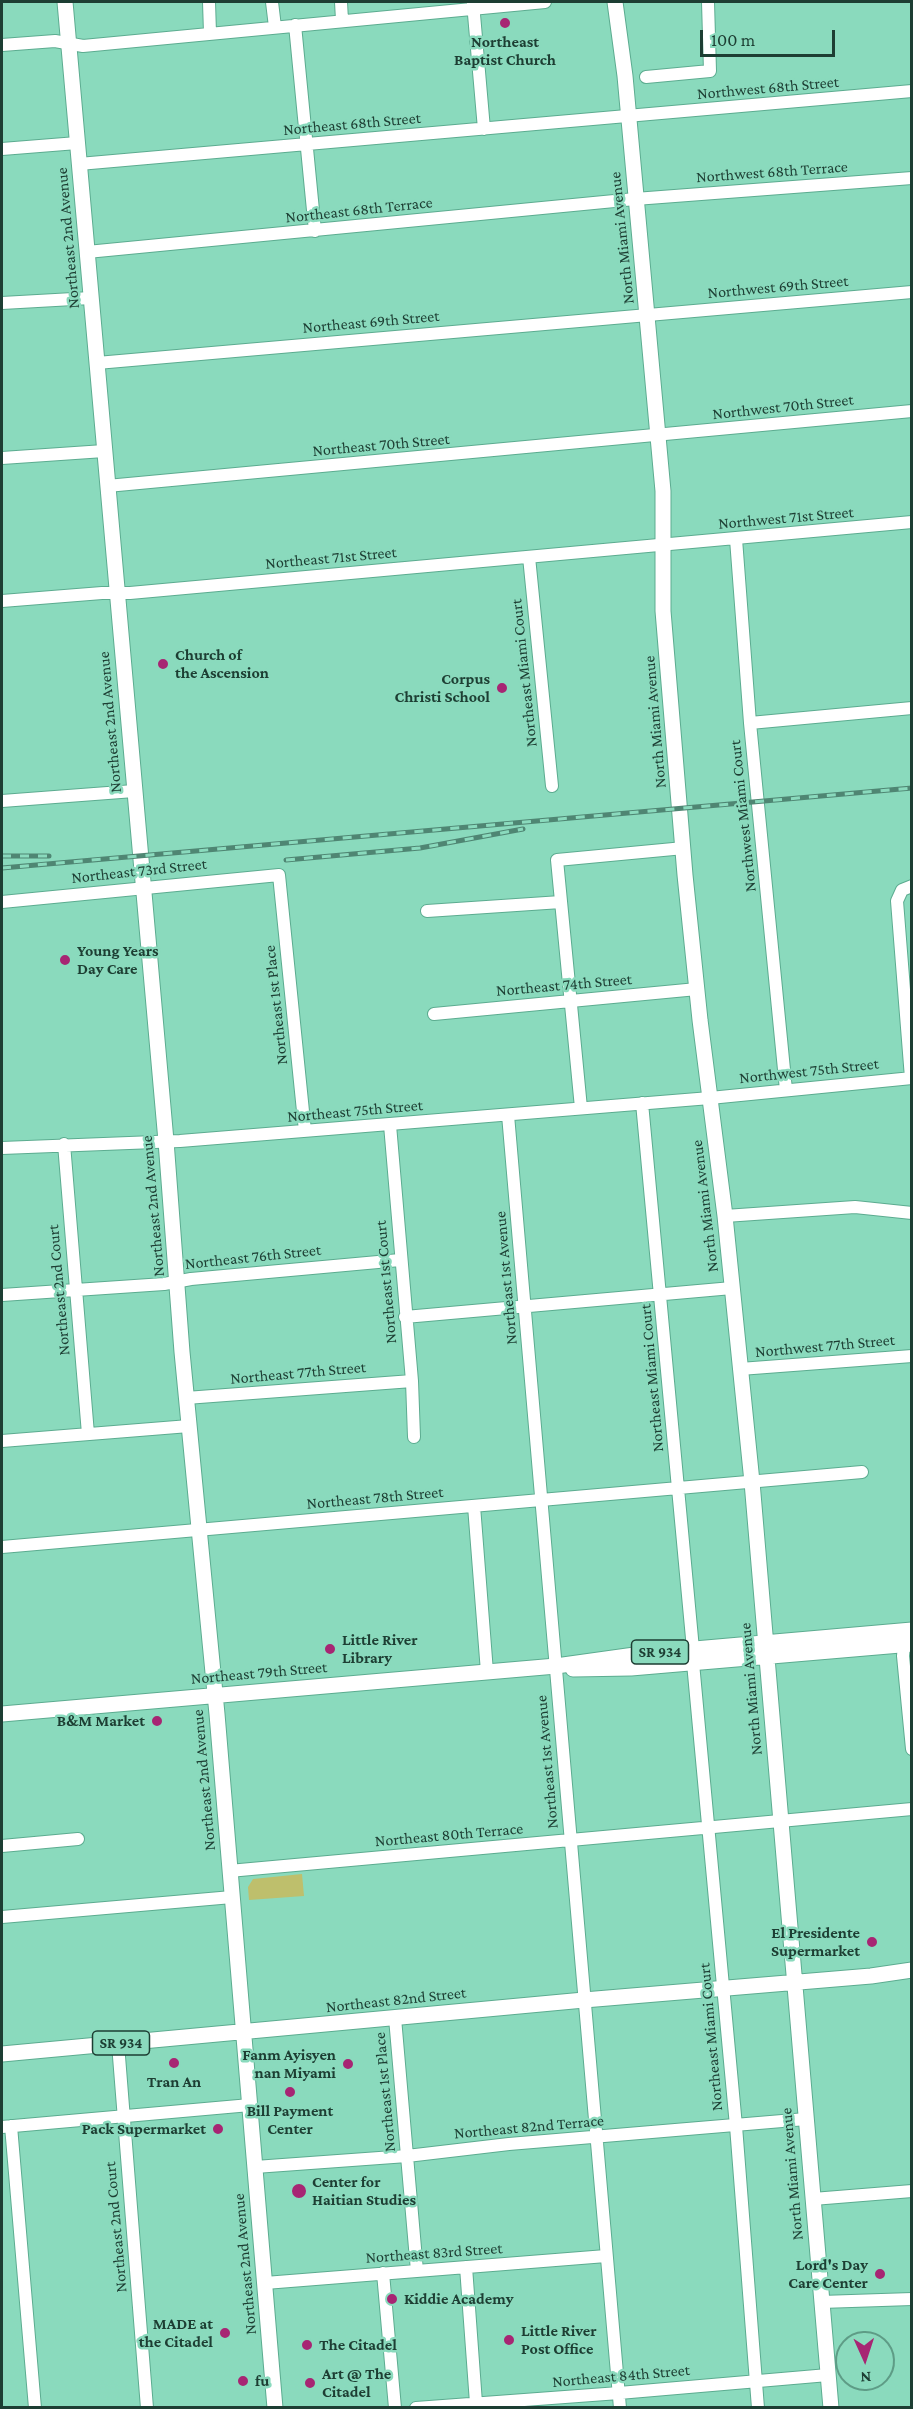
<!DOCTYPE html>
<html>
<head>
<meta charset="utf-8">
<style>
  body { margin:0 }
  #map { position:relative; width:913px; height:2409px; overflow:hidden; background:#8adabd; font-family:"Crimson Pro",serif }
  canvas { display:block }
  .frame { position:absolute; inset:0; border:3px solid #1d3e33; pointer-events:none }
  .north { position:absolute; left:835px; top:2331px; width:60px; height:60px; box-sizing:border-box; background:#8adabd; border:2px solid #5e9c86; border-radius:50%; rotate:177deg; font-size:16px; font-weight:700; line-height:24px; text-align:center; color:#1d3e33 }
  .north::after { content:''; display:block; margin:auto; width:21px; height:27px; background:#a72573; clip-path:polygon(50% 0,100% 100%,50% 72%,0 100%) }
  .scale { position:absolute; left:700px; top:30px; width:135px; height:27px; box-sizing:border-box; border:3px solid #1d3e33; border-top:0; padding-left:8px; font-size:18px; line-height:21px; white-space:nowrap; color:#1d3e33; -webkit-text-stroke:4px #8adabd; paint-order:stroke }
</style>
</head>
<body>
<div id="map">
<canvas width="913" height="2409"></canvas>
<div class="frame"></div>
<div class="north">N</div>
<div class="scale">100 m</div>
</div>
<script>
const ctx = document.querySelector('canvas').getContext('2d');
ctx.lineJoin = 'round';
function fill(path, color) { ctx.fillStyle = color; ctx.fill(path, 'evenodd'); }
const shape = rows => new Path2D(rows.map(r => 'M' + r).join(''));
function trace(path, color, width, dash) { ctx.strokeStyle = color; ctx.lineWidth = width; ctx.lineCap = dash ? 'butt' : 'round'; ctx.setLineDash(dash || []); ctx.stroke(path); }
function drawText(font, color, halo, rows, align = 'center') {
  ctx.font = font + ' "Crimson Pro",serif'; ctx.lineWidth = 5; ctx.setLineDash([]); ctx.textBaseline = 'middle'; ctx.strokeStyle = halo; ctx.fillStyle = color; for (const [text, x, y, turn = 0] of rows) {
    ctx.save(); ctx.translate(x, y); ctx.rotate((+turn || 0) * Math.PI / 180); ctx.textAlign = isNaN(turn) ? turn : align; if (halo) ctx.strokeText(text, 0, 0); ctx.fillText(text, 0, 0); ctx.restore();
  }
}
const green = shape([
  [302,1874,304,1896,249,1900,248,1887,253,1879]
]);
const minor = shape([
  [209,2,210,33],
  [272,2,275,27],
  [341,2,342,20],
  [473,3,484,129],
  [295,25,315,231],
  [2,45,55,41,83,46,545,2],
  [646,77,710,71,708,2],
  [2,149,77,143],
  [79,164,912,91],
  [87,252,635,199,912,178],
  [2,303,91,298],
  [97,363,912,292],
  [2,458,104,451],
  [107,486,912,411],
  [736,539,750,723,786,1090],
  [529,557,552,786],
  [2,601,102,593,130,593,912,522],
  [750,723,912,708],
  [2,801,134,791],
  [2,902,279,875,305,1131],
  [427,911,561,902],
  [434,1014,697,989],
  [911,1078,897,901,902,890,912,886],
  [642,1103,693,1649],
  [581,1108,557,860,684,848],
  [508,1115,620,2408],
  [390,1125,412,1381,414,1437],
  [64,1144,88,1434],
  [2,1148,180,1141,710,1098,912,1078],
  [725,1216,855,1207,912,1213],
  [2,1295,164,1284,191,1279,400,1260],
  [405,1317,732,1288],
  [740,1369,912,1356],
  [186,1398,412,1381],
  [2,1441,189,1426],
  [474,1506,487,1672],
  [2,1547,862,1472],
  [904,1645,903,1656,912,1749],
  [693,1663,736,2126,758,2408],
  [2,1846,78,1839],
  [229,1871,912,1809],
  [2,1917,232,1897],
  [395,2018,417,2271],
  [118,2044,147,2408],
  [11,2126,35,2408],
  [2,2127,250,2105],
  [255,2167,407,2156,509,2144,806,2119],
  [813,2199,912,2191],
  [466,2267,476,2403],
  [383,2273,395,2408],
  [265,2283,606,2256],
  [821,2302,912,2299],
  [416,2408,619,2393,828,2375]
]);
const major = shape([
  [65,2,166,1141,182,1352,217,1714,275,2408],
  [615,2,625,76,663,491,663,611,685,875,700,1020,725,1216,752,1482,831,2408],
  [573,1669,631,1668,912,1644],
  [2,1714,556,1666,649,1653,912,1630],
  [2,2054,584,2000,871,1976,912,1970]
]);
const rail = shape([
  [2,856,49,856],
  [286,860,420,848,523,829],
  [2,868,912,788]
]);
const markers = [
  [505,23,6,"#a72573"],
  [163,664,6,"#a72573"],
  [502,688,6,"#a72573"],
  [65,960,6,"#a72573"],
  [330,1649,6,"#a72573"],
  [157,1721,6,"#a72573"],
  [872,1942,6,"#a72573"],
  [174,2063,6,"#a72573"],
  [348,2064,6,"#a72573"],
  [290,2092,6,"#a72573"],
  [218,2129,6,"#a72573"],
  [299,2191,8,"#a72573"],
  [880,2274,6,"#a72573"],
  [392,2299,6,"#a72573"],
  [225,2333,6,"#a72573"],
  [509,2340,6,"#a72573"],
  [307,2345,6,"#a72573"],
  [243,2381,6,"#a72573"],
  [310,2383,6,"#a72573"]
];
const shields = [
  [660,1652,57],
  [121,2043,57]
];
const shieldNames = [
  ["SR 934",660,1652],
  ["SR 934",121,2043]
];
const poiNames = [
  ["Northeast",505,42,"center"],
  ["Baptist Church",505,60,"center"],
  ["Church of",175,655],
  ["the Ascension",175,673],
  ["Corpus",490,679,"right"],
  ["Christi School",490,697,"right"],
  ["Young Years",77,951],
  ["Day Care",77,969],
  ["Little River",342,1640],
  ["Library",342,1658],
  ["B&M Market",145,1721,"right"],
  ["El Presidente",860,1933,"right"],
  ["Supermarket",860,1951,"right"],
  ["Fanm Ayisyen",336,2055,"right"],
  ["nan Miyami",336,2073,"right"],
  ["Tran An",174,2082,"center"],
  ["Bill Payment",290,2111,"center"],
  ["Center",290,2129,"center"],
  ["Pack Supermarket",206,2129,"right"],
  ["Center for",312,2182],
  ["Haitian Studies",312,2200],
  ["Lord's Day",868,2265,"right"],
  ["Care Center",868,2283,"right"],
  ["Kiddie Academy",404,2299],
  ["MADE at",213,2324,"right"],
  ["the Citadel",213,2342,"right"],
  ["Little River",521,2331],
  ["Post Office",521,2349],
  ["The Citadel",319,2345],
  ["Art @ The",322,2374],
  ["Citadel",322,2392],
  ["fu",255,2381]
];
const streetNames = [
  ["Northwest 68th Street",768,88,-5],
  ["Northeast 68th Street",352,124,-5],
  ["Northwest 68th Terrace",772,172,-4],
  ["Northeast 68th Terrace",359,210,-6],
  ["Northeast 2nd Avenue",68,238,-95],
  ["North Miami Avenue",622,238,-96],
  ["Northwest 69th Street",778,287,-5],
  ["Northeast 69th Street",371,322,-5],
  ["Northwest 70th Street",783,407,-6],
  ["Northeast 70th Street",381,445,-5],
  ["Northwest 71st Street",786,518,-5],
  ["Northeast 71st Street",331,558,-5],
  ["Northeast Miami Court",524,673,-96],
  ["Northeast 2nd Avenue",110,722,-95],
  ["North Miami Avenue",655,722,-95],
  ["Northwest Miami Court",743,816,-96],
  ["Northeast 73rd Street",139,871,-6],
  ["Northeast 74th Street",564,985,-5],
  ["Northeast 1st Place",276,1005,-96],
  ["Northwest 75th Street",809,1071,-6],
  ["Northeast 75th Street",355,1111,-5],
  ["Northeast 2nd Avenue",153,1206,-95],
  ["North Miami Avenue",705,1206,-97],
  ["Northeast 76th Street",253,1257,-6],
  ["Northeast 1st Avenue",506,1278,-95],
  ["Northeast 1st Court",386,1282,-95],
  ["Northeast 2nd Court",59,1290,-95],
  ["Northwest 77th Street",825,1346,-5],
  ["Northeast 77th Street",298,1373,-5],
  ["Northeast Miami Court",652,1378,-95],
  ["Northeast 78th Street",375,1498,-5],
  ["Northeast 79th Street",259,1673,-5],
  ["North Miami Avenue",751,1689,-95],
  ["Northeast 1st Avenue",547,1762,-95],
  ["Northeast 2nd Avenue",204,1780,-95],
  ["Northeast 80th Terrace",449,1835,-5],
  ["Northeast 82nd Street",396,2000,-6],
  ["Northeast Miami Court",711,2037,-95],
  ["Northeast 1st Place",385,2092,-95],
  ["Northeast 82nd Terrace",529,2127,-5],
  ["North Miami Avenue",792,2174,-95],
  ["Northeast 2nd Court",116,2227,-95],
  ["Northeast 83rd Street",434,2253,-4],
  ["Northeast 2nd Avenue",245,2264,-95],
  ["Northeast 84th Street",621,2376,-5]
];
fill(green, '#bebf6c');
trace(minor, '#5cac90', 14);
trace(major, '#5cac90', 17);
trace(minor, '#fff', 12);
trace(major, '#fff', 15);
trace(rail, '#4f8673', 5);
trace(rail, '#8adabd', 3, [9]);
for (const [x, y, r, color] of markers) { const dot = new Path2D(); dot.arc(x, y, r, 0, 2 * Math.PI); ctx.fillStyle = color; ctx.fill(dot); trace(dot, '#8adabd', 2); }
for (const [x, y, w] of shields) { const box = new Path2D(); box.roundRect(x - w / 2, y - 12, w, 24, 4.5); ctx.fillStyle = '#8adabd'; ctx.fill(box); trace(box, '#1d3e33', 1.5); }
drawText('bold 15px', '#1d3e33', null, shieldNames);
drawText('bold 16px', '#1d3e33', '#8adabd', poiNames, 'left');
drawText('16px', '#1d3e33', '#8adabd', streetNames);
</script>
</body>
</html>
